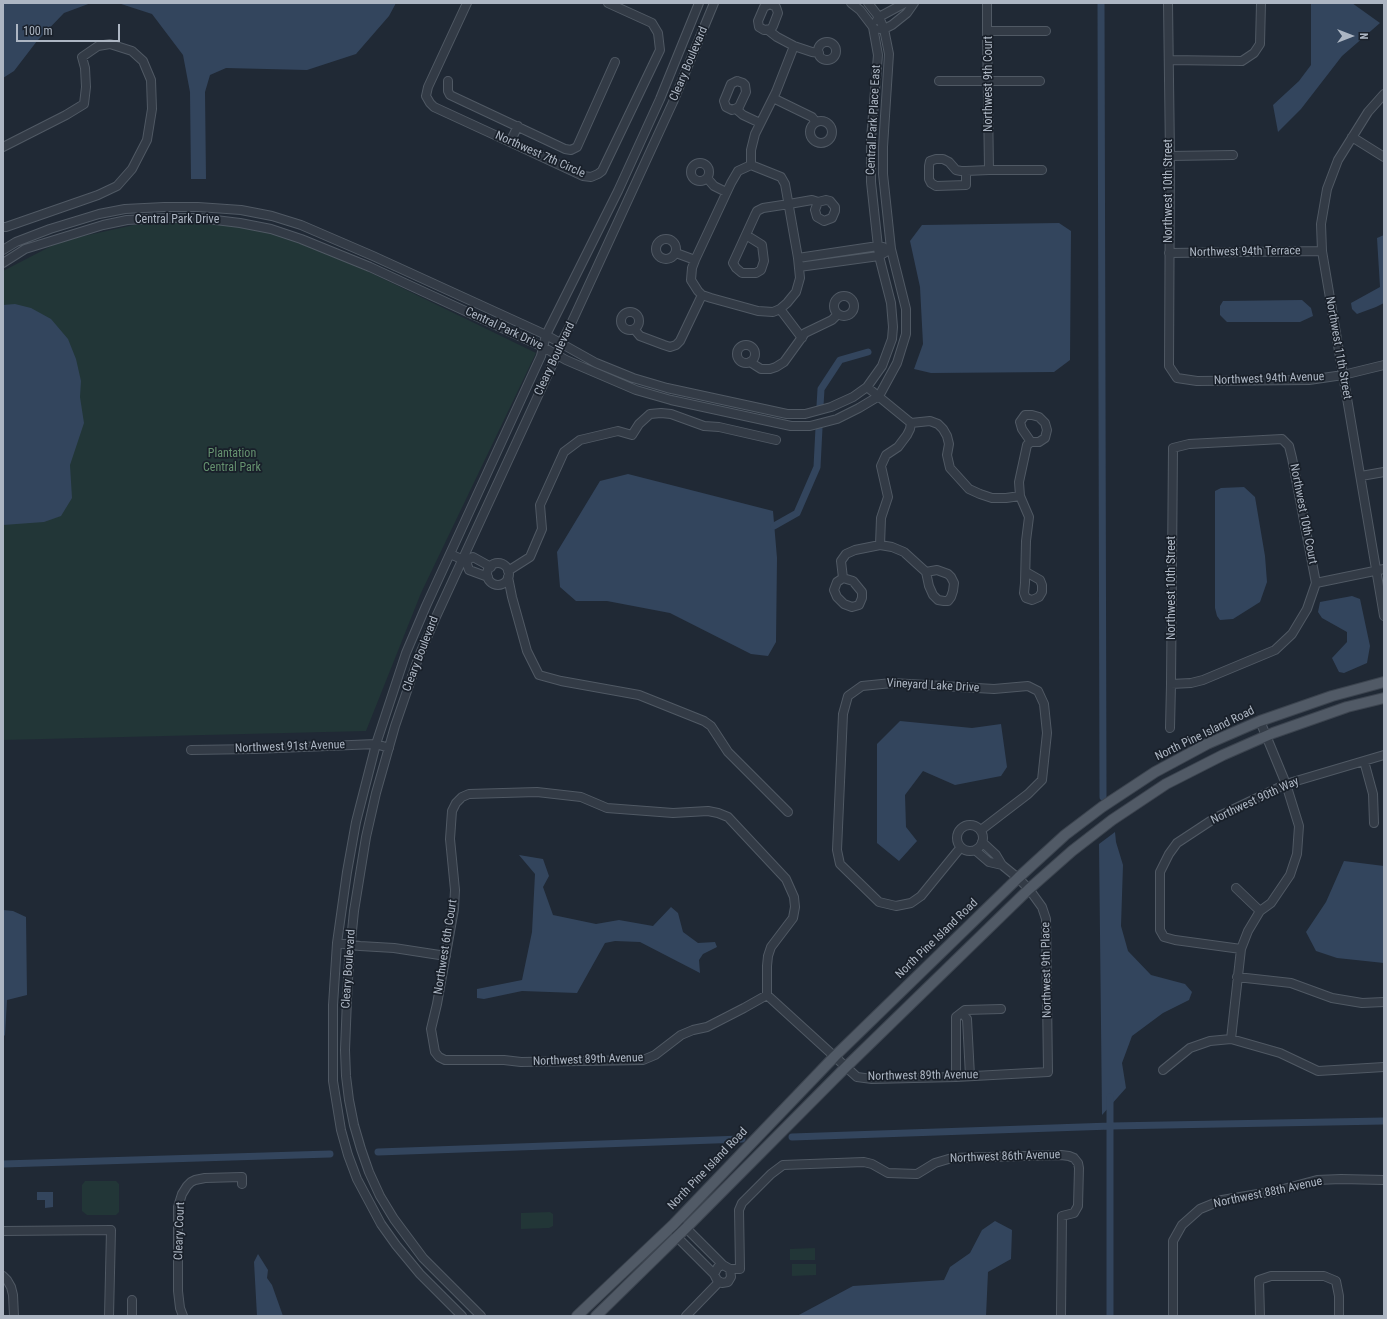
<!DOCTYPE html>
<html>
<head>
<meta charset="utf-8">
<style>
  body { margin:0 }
  #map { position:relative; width:1387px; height:1319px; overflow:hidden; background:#202935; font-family:"Roboto Condensed",sans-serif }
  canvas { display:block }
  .frame { position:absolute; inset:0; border:4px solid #adb6c3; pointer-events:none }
  .north { position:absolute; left:1331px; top:16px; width:40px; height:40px; -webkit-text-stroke:3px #19202a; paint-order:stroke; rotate:90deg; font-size:11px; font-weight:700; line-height:16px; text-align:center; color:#adb6c3 }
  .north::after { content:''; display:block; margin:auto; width:14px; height:18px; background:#adb6c3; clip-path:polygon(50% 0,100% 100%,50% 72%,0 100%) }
  .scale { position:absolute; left:16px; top:24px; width:104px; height:18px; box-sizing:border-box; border:2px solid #adb6c3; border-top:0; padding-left:5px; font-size:12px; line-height:14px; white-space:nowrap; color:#adb6c3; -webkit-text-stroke:3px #19202a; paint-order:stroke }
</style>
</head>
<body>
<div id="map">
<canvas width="1387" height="1319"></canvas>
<div class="frame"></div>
<div class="north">N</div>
<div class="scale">100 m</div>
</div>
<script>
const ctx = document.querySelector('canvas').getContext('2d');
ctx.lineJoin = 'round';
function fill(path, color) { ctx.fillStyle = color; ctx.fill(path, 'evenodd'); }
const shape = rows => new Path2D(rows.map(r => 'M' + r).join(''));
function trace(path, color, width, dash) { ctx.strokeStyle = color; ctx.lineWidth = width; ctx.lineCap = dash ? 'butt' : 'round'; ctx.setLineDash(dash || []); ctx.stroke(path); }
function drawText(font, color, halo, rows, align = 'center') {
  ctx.font = font + ' "Roboto Condensed",sans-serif'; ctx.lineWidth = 3.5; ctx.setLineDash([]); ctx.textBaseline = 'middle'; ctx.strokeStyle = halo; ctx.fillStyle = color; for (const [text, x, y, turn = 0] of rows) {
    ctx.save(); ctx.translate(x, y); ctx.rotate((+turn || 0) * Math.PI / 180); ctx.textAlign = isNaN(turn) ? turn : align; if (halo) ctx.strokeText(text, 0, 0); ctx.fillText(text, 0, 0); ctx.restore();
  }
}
const green = shape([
  [209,221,271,232,357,266,536,353,421,593,366,731,3,740,3,271,61,241,143,223],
  [85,1181,116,1181,119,1184,119,1212,116,1215,87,1215,82,1211,82,1185],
  [550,1212,553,1214,553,1226,549,1228,521,1229,521,1213],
  [815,1248,815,1260,790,1260,790,1249],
  [792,1264,816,1264,816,1275,792,1276]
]);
const water = shape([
  [3,3,91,3,64,13,37,41,14,71,3,78],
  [118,3,396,3,389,16,356,54,307,70,226,68,210,75,205,92,206,179,191,179,190,92,183,55,152,14],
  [1311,3,1352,3,1380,23,1342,56,1301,109,1278,132,1273,105,1299,81,1311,65],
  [1059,223,1071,231,1070,360,1054,372,931,373,914,369,923,344,920,287,910,241,922,225],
  [1384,235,1384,303,1376,307,1357,314,1352,309,1351,303,1380,287,1377,238],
  [1302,300,1311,308,1313,316,1300,322,1227,322,1220,315,1220,306,1223,301],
  [15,304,31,308,51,319,68,339,76,359,81,381,80,397,84,423,70,465,72,498,61,516,44,522,3,525,3,305],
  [628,474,773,511,777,558,776,642,768,656,751,654,670,613,607,601,576,601,560,587,557,552,600,481],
  [1244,487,1255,497,1265,556,1267,582,1260,602,1233,619,1220,620,1217,616,1215,608,1215,491,1221,488],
  [1352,596,1360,599,1370,646,1367,663,1344,673,1339,672,1332,658,1347,642,1347,632,1322,618,1318,612,1320,602],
  [900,721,972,728,1001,724,1007,767,1001,776,955,785,923,771,905,795,906,827,917,841,899,861,877,843,877,744],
  [1115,832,1116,842,1123,865,1121,926,1128,951,1151,975,1185,984,1192,992,1189,1000,1163,1013,1132,1036,1122,1063,1126,1088,1102,1115,1099,844],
  [519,855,543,859,549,876,543,887,553,915,596,924,619,920,653,926,671,907,678,913,683,932,698,943,715,942,717,947,703,954,699,960,700,973,640,942,615,941,605,943,577,993,522,991,484,999,477,998,477,989,522,980,532,932,535,874],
  [1344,861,1384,866,1384,963,1337,958,1316,951,1306,932,1326,902],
  [3,910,13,911,26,917,27,995,7,1000,5,1035,3,1037],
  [37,1192,53,1192,53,1207,45,1208,45,1200,37,1200],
  [995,1221,1012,1230,1011,1259,988,1272,986,1316,797,1316,853,1286,944,1280,950,1267,970,1253,982,1230],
  [258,1254,268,1270,267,1278,272,1285,283,1316,257,1316,254,1262]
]);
const canal = shape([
  [1101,3,1103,797],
  [820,406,821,389,840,360,868,352],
  [774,526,797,513,817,467,819,428],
  [792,1137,1111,1126,1384,1121],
  [378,1152,742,1139],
  [3,1164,330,1154],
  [1110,1316,1110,1097]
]);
const minor = shape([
  [467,3,428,87,426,96,430,103,434,107,510,142,583,176,591,177,598,174,602,171,660,50,658,33,652,23,608,3],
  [987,3,987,31],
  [1168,3,1170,156,1169,366,1177,378,1197,381,1309,380,1343,375,1384,365],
  [770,4,776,7,778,13,773,26,771,29,764,30,759,27,758,21,764,7,770,4],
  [877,20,879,17,905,3],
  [880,29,884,29,892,25,907,13,914,3],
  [768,30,777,37,794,46,812,52,819,53],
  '818 51a9 9 0 1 1 18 0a9 9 0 1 1-18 0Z',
  [1169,60,1242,61,1254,53,1260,44,1261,3],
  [448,81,448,91,450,95,565,149,571,150,577,147,615,62],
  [737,81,743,83,745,85,746,92,739,107,732,110,726,107,724,101,731,84,737,81],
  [939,81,1040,81],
  [1384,94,1368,112,1338,160,1327,189,1321,224,1322,251,1384,616],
  [773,98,812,117,816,122],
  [736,109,743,115,760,123],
  '810 132a11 11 0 1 1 22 0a11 11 0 1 1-22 0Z',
  [1352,137,1384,157],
  [510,142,518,126],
  [3,147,66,115,84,104,86,87,85,68,82,57,98,46,110,44,132,51,143,61,151,80,152,109,147,140,132,169,117,186,98,195,6,227,3,227],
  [1170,156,1233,155],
  '691 172a9 9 0 1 1 18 0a9 9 0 1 1-18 0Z',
  [751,165,781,177,785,184,798,258,800,278,796,292,787,303,780,309,773,312,758,311,711,298,702,295,698,291,691,280,692,268,695,260,731,183,738,171,751,165],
  [751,165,751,150,755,134,776,92,794,46],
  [989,170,987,31,1046,31],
  [966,171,966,185,936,186,931,183,929,179,929,166,930,161,936,159,943,159,949,162,956,170,961,171,966,171,989,170,1042,170],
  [707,178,714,186,726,192],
  [746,235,762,245,764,261,761,270,756,273,742,273,736,268,733,263,755,215,757,211,763,208,789,204,812,200,818,202,826,200,830,201,835,207,835,211,832,218,824,221,817,217,815,210,818,202],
  '656 249a10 10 0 1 1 20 0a10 10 0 1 1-20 0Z',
  [3,250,16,242,50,229,99,214,125,209,164,207,198,207,241,210,272,216,301,225,373,256,546,335,596,363,633,378,667,388,787,414,805,414,831,407,853,397,867,387,882,366,892,339,893,327,891,303,879,256,871,182,871,139,878,55,873,27,860,10,851,3],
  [676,253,695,260],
  [1169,253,1322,251],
  [798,258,878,246,883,247],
  [3,263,25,249,103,225,127,220,165,218,199,218,240,223,271,229,301,239,370,267,543,347,566,360,636,390,671,400,791,426,810,426,837,419,859,408,879,396,897,363,906,334,906,309,891,249,883,174,883,147,889,54,884,29,879,17,868,3],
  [799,267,879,256,891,249],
  '834 306a10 10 0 1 1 20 0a10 10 0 1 1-20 0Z',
  [780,309,802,338],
  '621 321a9 9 0 1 1 18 0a9 9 0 1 1-18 0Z',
  [635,330,640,336,664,345,670,347,676,345,680,341,702,295],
  '737 354a9 9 0 1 1 18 0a9 9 0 1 1-18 0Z',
  [750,362,761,369,770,369,776,367,784,362,805,333,832,320,838,314],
  [867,387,911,423],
  [911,423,930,421,938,424,943,429,947,436,949,444,947,455,950,468,969,489,980,494,992,498,1006,498,1020,496],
  [1361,476,1384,472],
  [880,545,881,518,888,497,881,466,886,455,898,447,907,435,910,429,911,423],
  [450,554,466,561,469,570,488,577],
  [466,561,473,557,491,567],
  '487 574a11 11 0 1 1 22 0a11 11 0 1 1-22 0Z',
  [508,571,530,557,542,529,540,505,564,452,580,440,618,431,632,435,639,424,650,414,661,413,671,414,704,426,719,427,776,440],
  [1026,572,1040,580,1042,585,1042,592,1039,597,1032,600,1026,598,1024,593,1025,583,1026,541,1029,517,1020,496,1019,482,1027,445,1031,442,1039,442,1045,438,1047,430,1045,423,1039,417,1032,415,1025,415,1020,422,1022,429,1031,442],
  [508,577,512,597,527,651,539,675,561,681,639,695,704,721,711,726,728,752,788,812],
  [843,578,853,581,862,592,862,598,859,605,852,607,844,604,837,597,834,590,837,582,843,578,841,561,846,554,855,550,880,545,892,547,904,552,926,572,929,586,933,595,938,600,944,601,948,601,951,597,953,591,954,583,951,577,948,574,937,570,926,572],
  [1316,583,1384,569],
  [1170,728,1171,684,1173,448,1189,444,1282,439,1289,446,1292,458,1316,583,1307,609,1292,634,1275,650,1203,680,1191,683,1171,684],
  [191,750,254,749,376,744,389,748],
  [1364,761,1373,794,1374,823],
  '957 838a13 13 0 1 1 26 0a13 13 0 1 1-26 0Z',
  [961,847,921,896,911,903,896,906,879,902,840,864,837,850,843,714,848,696,862,686,892,683,994,689,1028,686,1038,691,1044,704,1047,733,1042,780,1028,794,981,830],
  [975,850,989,862,1002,865],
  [1236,888,1260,911],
  [337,943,360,946,394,948,446,956],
  [1241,949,1175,940,1164,937,1160,930,1160,872,1169,854,1177,843,1215,818,1286,784,1384,755],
  [1237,977,1291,983,1332,998,1362,1003,1384,1002],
  [767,995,767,966,768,956,771,947,793,918,795,907,794,897,786,879,728,817,718,813,708,811,673,813,607,808,581,797,537,792,469,794,462,797,456,803,452,811,450,839,455,890,454,909,437,1004,431,1029,435,1052,439,1057,445,1060,504,1060,521,1062,643,1060,655,1055,681,1035,693,1030,707,1027,744,1008,767,995,857,1077,872,1079,956,1077,1048,1072,1046,919,1042,907,1029,889,1018,878,1002,865,996,855,982,842],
  [962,1013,967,1019,970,1076],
  [1231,1039,1241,949,1248,931,1260,911,1271,903,1290,875,1297,854,1299,826,1286,784,1260,721],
  [1163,1070,1190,1048,1210,1041,1231,1039,1280,1053,1318,1071,1384,1067],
  [956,1077,956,1017,965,1010,1001,1009],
  [674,1224,677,1237,714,1274],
  [681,1226,686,1228,723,1265],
  [3,1231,111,1230,109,1316],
  [730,1269,731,1277,728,1282,722,1283,717,1280,714,1274,718,1267,723,1265,730,1269,740,1269,739,1210,742,1203,771,1174,783,1165,864,1162,872,1164,888,1173,917,1174,935,1163,952,1158,1061,1155,1069,1156,1074,1158,1078,1163,1079,1168,1078,1206,1074,1213,1062,1216,1061,1316],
  [3,1276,7,1280,11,1287,13,1295,14,1316],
  [132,1300,132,1316],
  [183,1316,180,1308,178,1291,178,1207,182,1194,187,1186,191,1182,195,1180,205,1178,242,1177,242,1184],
  [462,1316,420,1274,396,1245,381,1224,357,1179,348,1155,341,1130,333,1081,333,1005,337,943,347,872,356,822,376,744,406,653,426,606,541,356,546,335,618,191,660,99,699,3],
  [481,1316,423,1258,394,1219,380,1196,369,1172,361,1149,354,1125,349,1100,346,1076,345,1050,347,999,349,961,354,911,366,837,376,793,395,726,419,656,435,619,554,361,561,343,570,326,673,102,714,3],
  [686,1316,719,1282],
  [1173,1316,1173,1241,1182,1225,1200,1209,1222,1200,1276,1191,1317,1180,1341,1179,1384,1180],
  [1260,1316,1259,1280,1271,1276,1324,1276,1336,1281,1339,1296,1339,1316]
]);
const major = shape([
  [577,1316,674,1224,835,1056,1018,878,1065,835,1102,807,1155,772,1207,744,1260,721,1332,696,1384,682],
  [596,1316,686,1228,846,1067,1029,889,1072,851,1112,820,1166,784,1223,755,1273,733,1347,707,1384,698]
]);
const streetNames = [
  ["Cleary Boulevard",689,64,-67],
  ["Northwest 9th Court",989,84,-90],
  ["Central Park Place East",874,120,-87],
  ["Northwest 7th Circle",540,155,24],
  ["Northwest 10th Street",1169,191,-90],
  ["Central Park Drive",177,220],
  ["Northwest 94th Terrace",1245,252,-1],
  ["Central Park Drive",504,329,25],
  ["Northwest 11th Street",1338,348,80],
  ["Cleary Boulevard",555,359,-65],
  ["Northwest 94th Avenue",1269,379,-2],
  ["Northwest 10th Court",1303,514,79],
  ["Northwest 10th Street",1172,588,-90],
  ["Cleary Boulevard",421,654,-69],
  ["Vineyard Lake Drive",933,686,3],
  ["North Pine Island Road",1205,734,-26],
  ["Northwest 91st Avenue",290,747,-2],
  ["Northwest 90th Way",1255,801,-25],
  ["North Pine Island Road",937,939,-44],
  ["Northwest 6th Court",446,947,-81],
  ["Cleary Boulevard",349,969,-86],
  ["Northwest 9th Place",1047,970,-91],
  ["Northwest 89th Avenue",588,1060,-2],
  ["Northwest 89th Avenue",923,1076,-1],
  ["Northwest 86th Avenue",1005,1157,-2],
  ["North Pine Island Road",708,1169,-46],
  ["Northwest 88th Avenue",1268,1193,-12],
  ["Cleary Court",180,1231,-88]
];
const parkNames = [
  ["Plantation",232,454],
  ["Central Park",232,468]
];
fill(green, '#223637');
fill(water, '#33455d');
trace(canal, '#33455d', 7);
trace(minor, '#505964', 10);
trace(major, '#3c444f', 12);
trace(minor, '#333b46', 8);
trace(major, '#515a66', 10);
drawText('12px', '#adb6c3', '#19202a', streetNames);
drawText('12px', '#65926f', '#19202a', parkNames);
</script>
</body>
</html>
